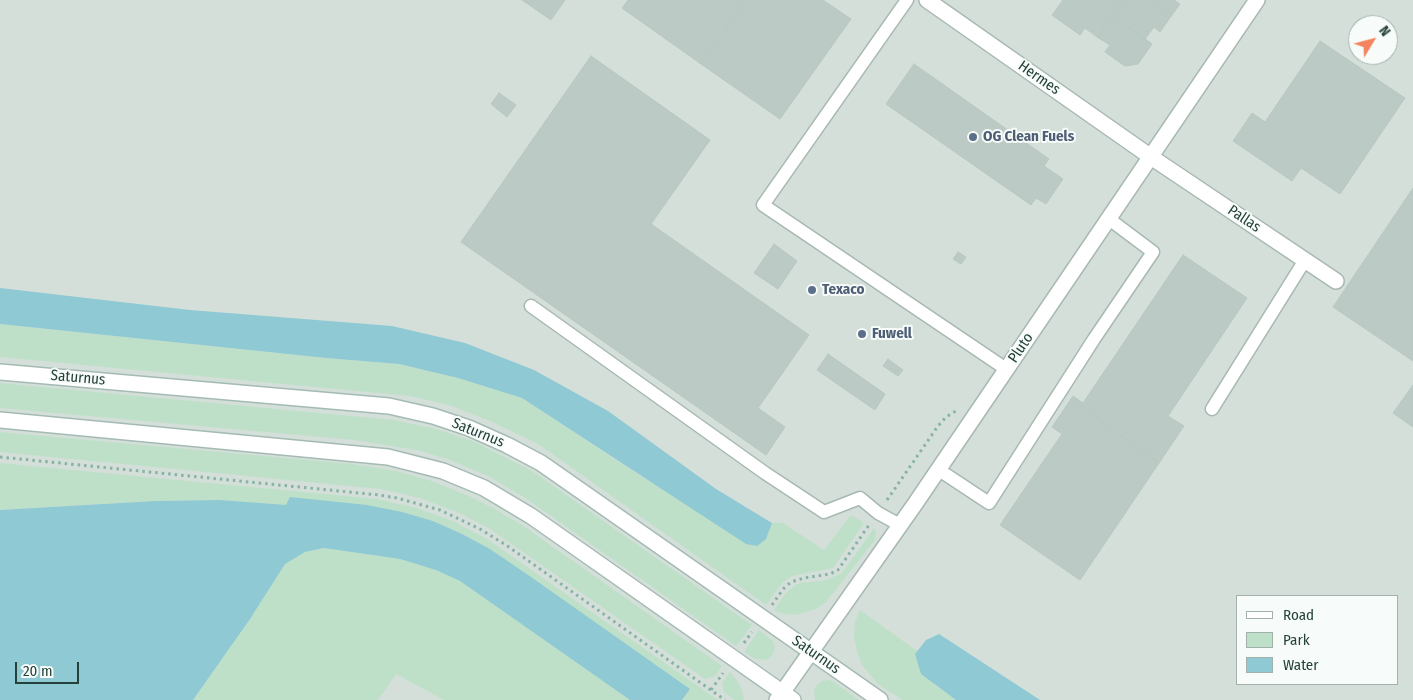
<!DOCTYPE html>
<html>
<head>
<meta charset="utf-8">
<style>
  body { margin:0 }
  #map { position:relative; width:1413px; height:700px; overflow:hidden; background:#e6efeb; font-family:"Fira Sans Condensed",sans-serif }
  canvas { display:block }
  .legend { position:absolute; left:1236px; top:595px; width:162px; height:90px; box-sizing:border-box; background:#f7fbf9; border:1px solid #a3b1ad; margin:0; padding:6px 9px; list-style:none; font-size:15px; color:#24423a }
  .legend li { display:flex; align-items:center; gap:10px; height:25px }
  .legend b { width:25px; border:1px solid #a3b1ad }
  .north { position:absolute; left:1348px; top:15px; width:50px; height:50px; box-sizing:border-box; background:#f7fbf9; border:1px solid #a3b1ad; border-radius:50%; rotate:53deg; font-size:14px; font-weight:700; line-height:20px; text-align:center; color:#24423a }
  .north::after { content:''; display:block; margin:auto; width:18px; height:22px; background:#f4845f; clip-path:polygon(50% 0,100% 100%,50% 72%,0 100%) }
  .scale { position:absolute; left:15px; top:662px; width:64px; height:22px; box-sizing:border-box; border:2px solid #24423a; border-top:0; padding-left:6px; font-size:15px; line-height:18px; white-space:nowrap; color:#24423a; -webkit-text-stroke:4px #f7fbf9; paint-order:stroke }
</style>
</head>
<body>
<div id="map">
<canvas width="1413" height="700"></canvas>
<ul class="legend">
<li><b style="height:6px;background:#fff"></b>Road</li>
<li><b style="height:14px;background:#bfe0c8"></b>Park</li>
<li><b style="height:14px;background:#8ec9d4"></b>Water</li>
</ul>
<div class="north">N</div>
<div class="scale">20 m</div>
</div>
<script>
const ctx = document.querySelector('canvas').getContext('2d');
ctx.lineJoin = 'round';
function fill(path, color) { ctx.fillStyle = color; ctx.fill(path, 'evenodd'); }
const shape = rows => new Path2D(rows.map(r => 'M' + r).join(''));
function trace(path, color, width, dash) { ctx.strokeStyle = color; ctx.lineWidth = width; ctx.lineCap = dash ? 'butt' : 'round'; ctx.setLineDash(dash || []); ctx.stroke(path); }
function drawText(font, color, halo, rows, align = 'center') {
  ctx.font = font + ' "Fira Sans Condensed",sans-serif'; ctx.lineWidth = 4; ctx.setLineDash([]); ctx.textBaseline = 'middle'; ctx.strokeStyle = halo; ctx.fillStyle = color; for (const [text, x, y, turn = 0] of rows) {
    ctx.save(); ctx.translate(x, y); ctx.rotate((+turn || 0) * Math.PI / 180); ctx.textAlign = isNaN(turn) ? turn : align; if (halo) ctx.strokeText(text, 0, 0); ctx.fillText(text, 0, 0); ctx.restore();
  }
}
const built = shape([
  [0,0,1413,0,1413,700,0,700],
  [1358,25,1388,25,1388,55,1358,55],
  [1237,596,1397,596,1397,684,1237,684]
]);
const green = shape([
  [0,324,326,358,399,364,458,378,522,398,645,479,766,539,772,523,783,523,824,550,851,515,864,523,833,568,792,576,782,583,766,605,538,444,492,422,449,405,409,396,0,357],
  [0,383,394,420,436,429,475,442,532,471,752,625,736,646,524,497,488,476,450,460,417,450,354,440,0,408],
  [0,432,352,464,396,471,432,481,469,496,495,509,522,525,722,666,715,676,705,679,490,529,459,513,420,498,380,489,0,452],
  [0,463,377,499,417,508,453,521,487,539,718,700,682,700,690,689,490,549,462,534,433,521,220,500,155,501,0,510],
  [874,528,876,532,875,540,826,602,816,609,796,615,780,613,774,610,786,593,795,585,801,583,826,580,842,573],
  [324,548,400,559,436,570,460,581,630,700,444,700,396,674,378,700,193,700,250,619,285,564,305,552],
  [860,610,917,651,915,654,936,686,956,700,902,700,877,683,862,665,857,652,854,637,855,622],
  [759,630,773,641,775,649,771,657,766,660,755,659,744,652],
  [730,672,738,682,742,690,744,700,734,700,724,692,722,683],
  [828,680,834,682,859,700,815,700,814,692,816,686,822,681]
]);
const water = shape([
  [0,288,190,310,392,326,465,343,534,370,608,411,716,489,772,523,766,539,757,546,746,544,522,398,458,378,399,364,326,358,0,324],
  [290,497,367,505,402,512,433,521,462,534,490,549,531,577,690,689,682,700,630,700,460,581,436,570,400,559,324,548,305,552,285,564,250,619,193,700,0,700,0,510,155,501,220,500,286,505],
  [939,634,1040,700,956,700,921,674,915,654,926,640]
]);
const building = shape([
  [522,0,565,0,551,20,522,0],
  [628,0,746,0,701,64,622,8,628,0],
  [746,0,823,0,851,19,780,119,701,64,746,0],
  [1063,0,1123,0,1097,37,1085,28,1080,35,1052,15,1063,0],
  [1123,0,1151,0,1172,15,1160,32,1154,27,1145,39,1152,44,1112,16,1123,0],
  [1151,0,1174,0,1180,4,1172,15,1151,0],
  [1112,16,1152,44,1138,64,1125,66,1105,52,1110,45,1097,37,1112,16],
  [1320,41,1405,98,1340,194,1301,168,1292,181,1233,141,1252,113,1265,122,1320,41],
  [591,56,710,140,651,224,809,335,758,408,785,427,766,455,461,242,591,56],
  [914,64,1049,159,1044,166,1063,179,1046,204,1036,198,1031,205,886,104,914,64],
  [499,93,516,105,507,117,491,104,499,93],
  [1413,188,1413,361,1333,307,1413,188],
  [774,244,797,261,778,289,754,273,774,244],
  [958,252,966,257,961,264,953,259,958,252],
  [1183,255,1247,298,1168,416,1184,426,1159,463,1071,399,1073,396,1083,403,1183,255],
  [828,354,885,394,875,410,817,370,828,354],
  [888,359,903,370,898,376,883,366,888,359],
  [1413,385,1413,427,1393,413,1413,385],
  [1071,399,1159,463,1080,580,1000,525,1062,434,1052,427,1071,399]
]);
const path = shape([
  [0,457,379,495,397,498,440,510,480,529,506,545,725,700],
  [887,500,938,426,946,417,956,411],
  [772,605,783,589,791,582,804,578,830,574,838,570,869,525],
  [744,643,752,632],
  [711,690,723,673]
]);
const lane = shape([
  [907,0,763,205,1006,369],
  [531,306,765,473,824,512,860,498,878,513,900,525],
  [1212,409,1305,260],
  [939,470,989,503,1094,339,1153,252,1109,219]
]);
const street = shape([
  [927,0,1151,157,1336,281],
  [777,700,915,504,1257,0]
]);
const secondary = shape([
  [0,372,389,406,433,416,469,428,507,445,541,463,880,700],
  [0,420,388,457,443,471,484,488,531,516,793,700]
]);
const markers = [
  [973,137,5,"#5c6f8a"],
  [812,290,5,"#5c6f8a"],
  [862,334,5,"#5c6f8a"]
];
const streetNames = [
  ["Hermes",1039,78,35],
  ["Pallas",1244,219,34],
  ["Pluto",1021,348,-56],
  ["Saturnus",78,378,5],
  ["Saturnus",478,433,22],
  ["Saturnus",816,655,35]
];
const serviceNames = [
  ["OG Clean Fuels",983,137],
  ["Texaco",822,290],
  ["Fuwell",872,334]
];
fill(built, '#d4dfda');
fill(green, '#bfe0c8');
fill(water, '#8ec9d4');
fill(building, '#bbcac4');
trace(building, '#b8c9c2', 1);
trace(lane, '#a8b8b2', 15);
trace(street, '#a8b8b2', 18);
trace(secondary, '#a4bbb3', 18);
trace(path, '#86b3a5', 3, [2.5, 4]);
trace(lane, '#fff', 12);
trace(street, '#fff', 15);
trace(secondary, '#fff', 15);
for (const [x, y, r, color] of markers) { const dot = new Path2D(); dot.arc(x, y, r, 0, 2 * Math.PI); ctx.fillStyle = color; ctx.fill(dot); trace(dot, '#f7fbf9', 2); }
drawText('15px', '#24423a', '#f7fbf9', streetNames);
drawText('bold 15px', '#4e5e75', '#f7fbf9', serviceNames, 'left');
</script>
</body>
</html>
